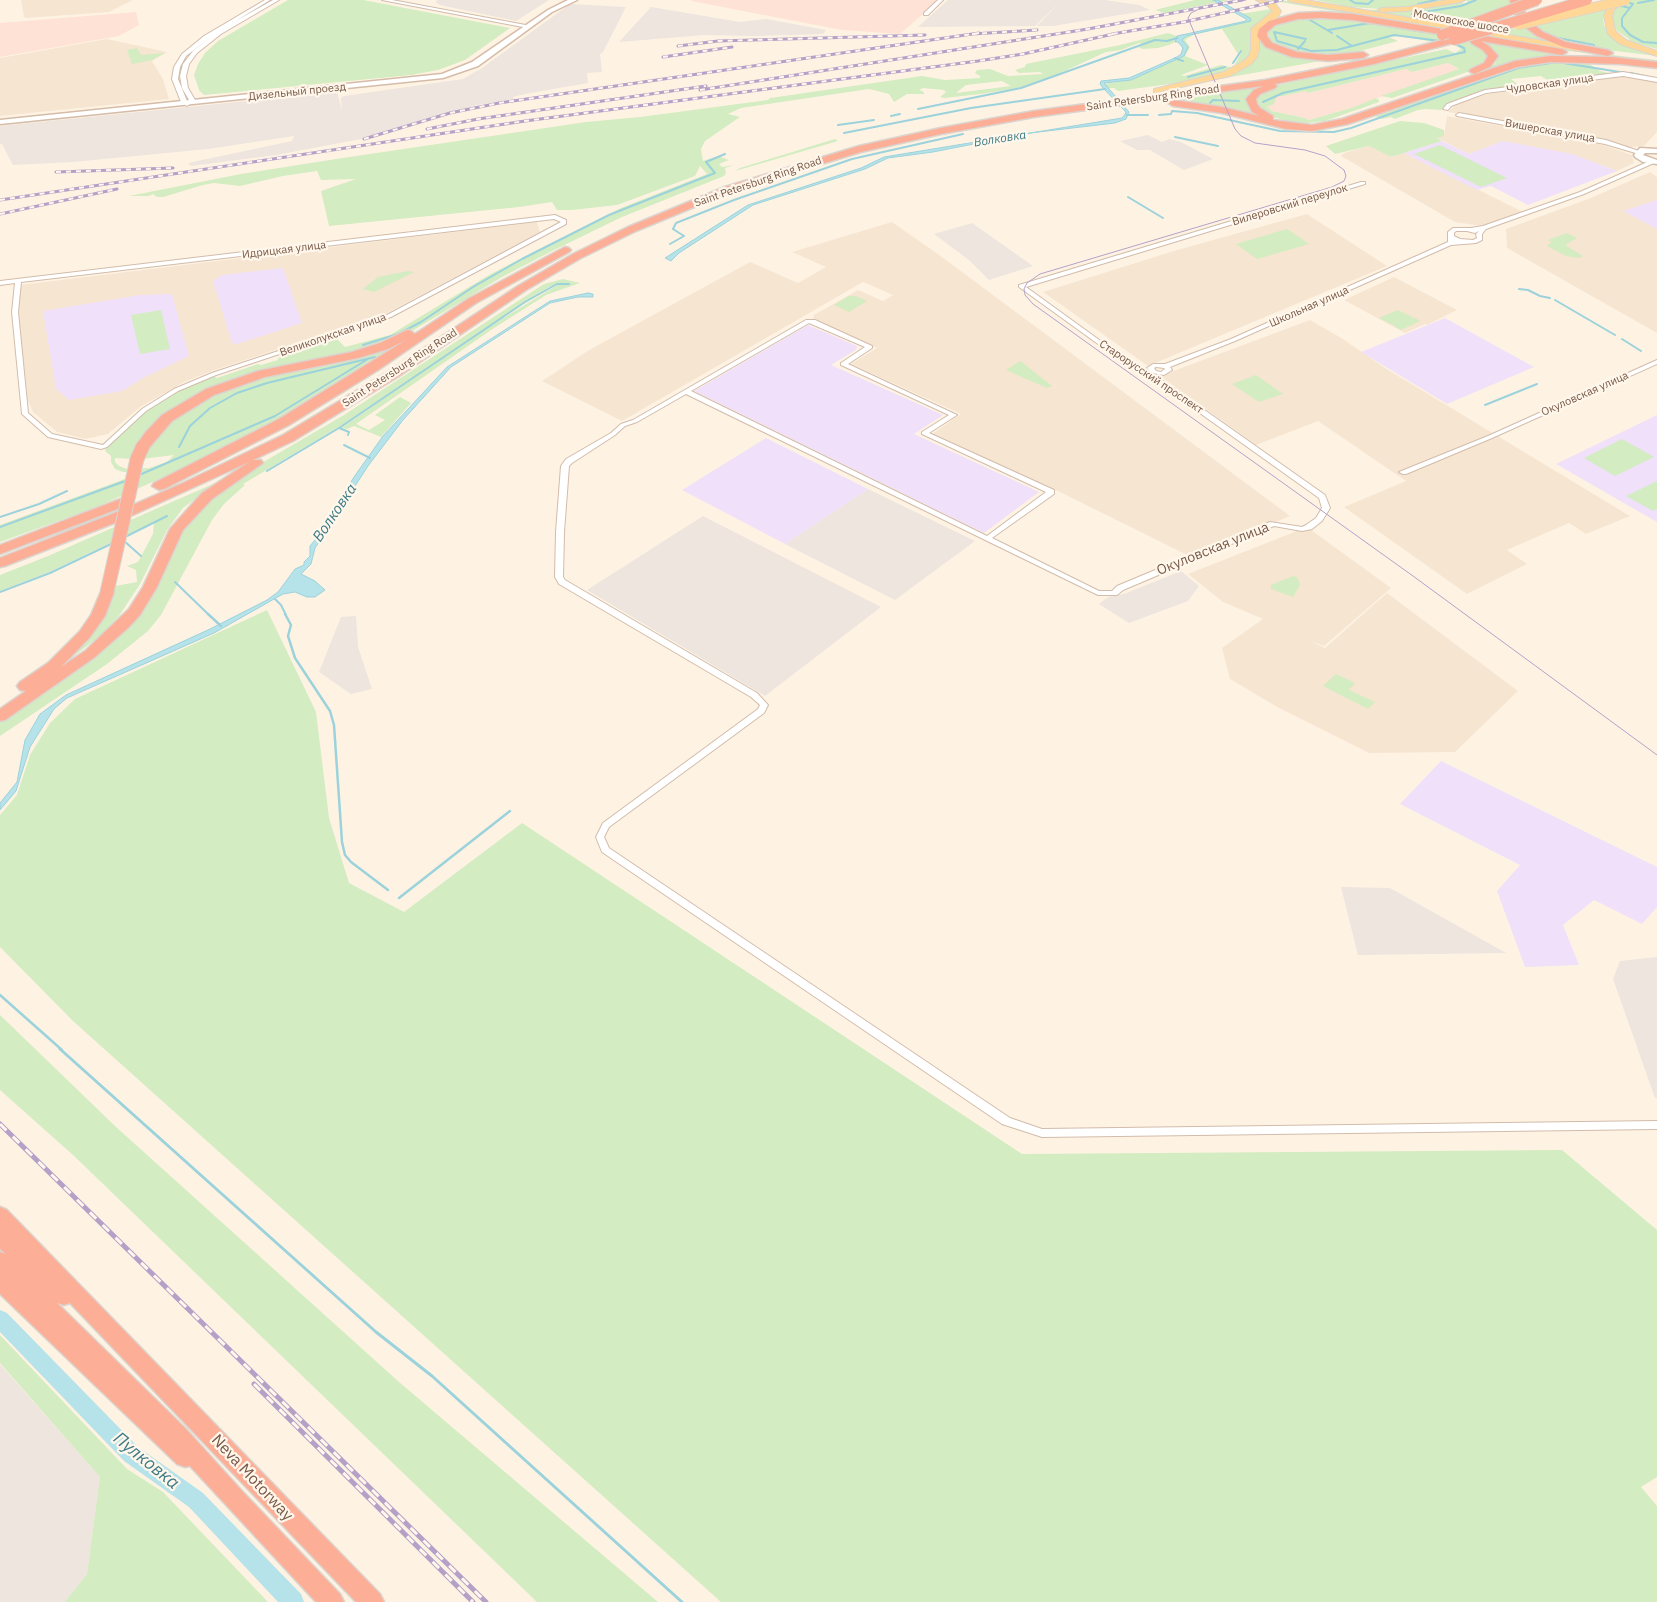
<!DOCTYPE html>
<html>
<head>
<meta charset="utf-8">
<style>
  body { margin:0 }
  canvas { display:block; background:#fef3e3 }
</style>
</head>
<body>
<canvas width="1657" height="1602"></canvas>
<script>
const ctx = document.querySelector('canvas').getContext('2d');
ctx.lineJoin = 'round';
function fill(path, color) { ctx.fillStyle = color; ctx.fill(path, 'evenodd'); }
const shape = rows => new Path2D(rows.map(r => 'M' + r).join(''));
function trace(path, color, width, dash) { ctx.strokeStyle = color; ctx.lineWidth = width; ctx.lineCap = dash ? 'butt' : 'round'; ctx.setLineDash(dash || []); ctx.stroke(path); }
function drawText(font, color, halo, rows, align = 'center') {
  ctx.font = font + ' "IBM Plex Sans",sans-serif'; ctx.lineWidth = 4.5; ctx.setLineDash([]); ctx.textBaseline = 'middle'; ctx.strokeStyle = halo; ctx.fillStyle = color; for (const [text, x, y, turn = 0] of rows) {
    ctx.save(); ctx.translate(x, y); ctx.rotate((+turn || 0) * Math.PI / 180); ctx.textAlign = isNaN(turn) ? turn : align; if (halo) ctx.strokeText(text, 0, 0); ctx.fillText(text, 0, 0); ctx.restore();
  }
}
const residential = shape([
  [21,0,133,0,109,12,26,18,24,17],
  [107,39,167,52,152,61,163,79,169,99,0,116,0,58],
  [1626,76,1657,82,1657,132,1644,146,1630,147,1555,130,1448,112,1455,105,1488,94],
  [1447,116,1603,145,1632,155,1634,163,1617,171,1599,164,1503,141,1469,154,1437,138,1444,135],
  [1369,146,1389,156,1404,153,1523,212,1482,226,1455,222,1341,156,1344,153],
  [1650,172,1657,177,1657,333,1507,248,1506,229,1591,198],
  [1307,214,1387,266,1148,366,1043,292,1177,250],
  [537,222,540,232,387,313,212,371,184,382,140,407,108,434,85,439,57,432,33,412,27,398,17,313,20,285],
  [892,222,942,257,1290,516,1191,557,1060,492,932,434,961,414,851,364,877,348,813,320,814,315,858,290,883,301,893,295,863,282,622,421,542,381,591,349,750,262,798,283,826,267,792,252],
  [1394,277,1457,310,1427,325,1425,324,1405,333,1344,300],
  [1310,320,1343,339,1385,368,1630,516,1586,534,1569,523,1507,550,1527,564,1467,594,1344,507,1406,481,1318,421,1256,445,1160,376],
  [1307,527,1391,588,1324,646,1310,641,1325,648,1387,593,1518,691,1455,752,1369,753,1279,708,1230,679,1222,648,1263,619,1223,602,1188,574]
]);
const commercial = shape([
  [692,0,939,0,900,34,842,30,691,1],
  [136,12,139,25,119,36,0,57,0,23],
  [1448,63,1460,70,1407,87,1354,107,1309,120,1305,118,1272,111,1266,107,1274,104,1276,96,1284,96,1305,91,1308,93,1406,69,1412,72]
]);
const industrial = shape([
  [438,0,549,0,516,21,440,5,435,2],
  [948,0,1105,0,1139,5,1150,10,1053,26,1037,26,1060,2,1035,26,918,27],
  [570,4,626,7,603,52,600,54,602,72,587,73,588,83,525,94,513,97,514,99,477,105,361,139,276,155,191,166,188,163,292,141,294,136,208,149,73,162,13,165,2,144,0,144,0,126,267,99,337,92,342,111,341,98,344,96,463,79,482,68],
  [651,7,740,22,766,19,826,30,823,34,753,36,704,35,619,42],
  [1148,135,1162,142,1169,139,1181,142,1213,159,1184,170,1150,150,1137,150,1120,141],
  [972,223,1033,266,989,280,969,260,934,234],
  [868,489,975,541,895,600,785,544],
  [703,516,881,607,765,696,587,590],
  [1181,571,1199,586,1188,601,1129,623,1099,604,1108,597,1124,594],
  [356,616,358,647,372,689,351,694,319,672,341,617],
  [1341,887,1390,888,1506,953,1358,955],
  [1657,957,1657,1098,1655,1098,1613,979,1620,961],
  [0,1364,100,1477,87,1574,65,1602,0,1602]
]);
const education = shape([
  [1442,141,1469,154,1503,141,1572,154,1617,171,1528,205,1491,186,1477,190,1404,153],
  [1657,200,1657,229,1623,211],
  [283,268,302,323,237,344,232,343,213,281,222,275],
  [172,294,189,356,143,378,122,391,69,400,56,389,43,311,140,295],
  [1445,318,1534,367,1447,404,1361,352],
  [808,325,857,346,856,350,831,365,943,415,914,434,1039,492,984,533,694,391],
  [1657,415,1657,522,1556,464],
  [766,438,868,489,785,544,682,490],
  [1441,761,1657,867,1657,907,1642,924,1594,900,1563,925,1579,965,1525,967,1497,891,1520,865,1400,804]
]);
const green = shape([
  [288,0,363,0,510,28,465,60,438,70,411,75,204,95,199,90,194,75,198,64,205,53,218,41],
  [1195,0,1230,0,1164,13,1155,10],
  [1268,0,1281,0,1577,51,1657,60,1657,63,1570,51],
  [1316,0,1453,0,1420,6,1379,9,1350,7],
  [1466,0,1512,0,1514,6,1452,25,1363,10,1416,9,1460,2,1465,4,1468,2],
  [1625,0,1657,0,1657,49,1633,42,1616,30,1612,23,1611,17,1616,6],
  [1611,5,1603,17,1604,25,1610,35,1629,47,1657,56,1582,47,1557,41,1529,25],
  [1271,9,1274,11,1251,29,1252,45,1249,56,1240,65,1235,64,1242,51,1240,50,1238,54,1222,29,1195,34,1185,40,1190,47,1185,56,1208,65,1181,75,1184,76,1221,65,1235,68,1206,79,1118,91,1114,88,1107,88,1103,84,1131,80,1184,56,1188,47,1182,40,1185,36,1251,21,1241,14],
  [1332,16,1436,33,1466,40,1474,43,1488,52,1489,59,1476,69,1392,98,1381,96,1459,69,1448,63,1412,72,1406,69,1308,93,1305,91,1284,96,1277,96,1274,104,1267,107,1272,111,1305,118,1309,120,1354,107,1376,98,1379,100,1379,102,1325,121,1306,123,1286,121,1267,115,1259,110,1254,99,1256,96,1274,86,1446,49,1455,53,1461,49,1457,46,1400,36,1389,37,1398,41,1352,53,1329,56,1285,51,1266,40,1266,28,1292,18],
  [1525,26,1552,42,1497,33],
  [1168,33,1177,36,1175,42,1169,45,1158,48,1143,49,1138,47,1144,45,1139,43,1121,50,1106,52,1054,76,1018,88,981,94,944,98,940,97,946,92,944,90,923,88,919,90,924,92,924,94,907,94,894,102,889,94,869,89,741,108,728,114,740,117,705,141,701,149,703,161,718,156,729,160,719,164,722,167,734,165,725,168,726,173,724,176,622,217,552,251,502,277,407,334,353,353,248,375,205,391,170,411,131,459,115,458,115,462,119,466,127,469,149,468,167,462,174,455,142,459,147,445,169,419,225,387,401,342,335,386,271,423,184,468,94,508,0,542,0,525,122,480,139,472,123,472,115,469,111,462,111,456,105,451,106,447,145,412,178,391,213,376,217,378,258,364,261,365,278,360,278,358,337,339,345,347,390,335,489,275,539,249,621,208,707,174,700,166,695,176,617,205,572,210,557,210,552,202,519,207,329,226,321,191,356,179,321,180,317,171,283,176,240,186,214,183,203,185,163,197,157,197,153,194,149,196,129,196,241,174,336,159,586,122,640,117,768,100,770,98,922,76,945,80,980,78,980,76,975,73,977,70,990,69,1008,76,1043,74,1040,72,1019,73,1015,70,1025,67,1026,64,1120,45],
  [1002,81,1011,86,956,93,966,85],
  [1257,36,1270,47,1332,59,1220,79,1247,66],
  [1477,41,1582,58,1523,60,1487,70,1495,64,1498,55,1490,46],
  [137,48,141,55,165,53,152,60,132,64,127,50],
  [1585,61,1600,71,1613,74,1550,82,1541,76,1511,79,1520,86,1479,92,1446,105,1441,110,1426,109,1418,110,1395,119,1391,117,1382,119,1373,115,1513,67,1542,62],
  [1261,87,1248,97,1247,103,1249,109,1265,120,1183,103,1157,102],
  [1400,121,1424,123,1444,130,1444,136,1437,138,1442,141,1394,156,1389,156,1369,146,1335,154,1326,146],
  [835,139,838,141,735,171,740,168],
  [1440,145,1507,178,1481,187,1414,154],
  [1287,229,1309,244,1257,259,1236,244],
  [1567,233,1577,238,1565,245,1583,256,1579,258,1566,256,1547,246,1552,242,1548,240],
  [408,271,414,272,374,292,363,289,378,277],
  [563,279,580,283,546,295,491,330,356,424,369,430,385,420,375,415,400,397,411,403,381,437,354,426,347,429,341,428,487,328,559,284,549,287,524,302,339,427,243,484,245,485,224,504,212,520,161,615,148,631,107,664,0,736,0,719,130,623,182,530,207,501,236,478,344,415,544,284],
  [849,296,856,296,867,301,849,312,834,305],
  [161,310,170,349,140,354,131,315],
  [1398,310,1404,313,1400,315,1405,313,1414,318,1409,321,1415,318,1420,321,1401,330,1391,324,1405,317,1390,324,1379,318],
  [1020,361,1052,386,1047,388,1006,370],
  [1256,375,1283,394,1259,402,1232,384],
  [1622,439,1654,457,1615,476,1584,458],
  [220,481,183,508,167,530,140,584,119,616,101,635,69,660,66,659,115,586,137,582,136,570,127,566,138,562,153,534,154,522,49,572,0,591,0,575,48,556],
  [1657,481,1657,509,1653,511,1626,496],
  [1293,576,1297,577,1300,585,1293,597,1271,589,1271,585],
  [267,610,316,712,329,818,349,883,404,912,522,823,1022,1154,1562,1150,1657,1230,1657,1477,1641,1487,1657,1506,1657,1602,721,1602,73,1021,0,947,0,815,17,795,30,755,50,723,75,699],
  [1336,674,1355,683,1349,690,1375,702,1368,709,1323,686],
  [0,1015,115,1126,399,1382,658,1602,537,1602,73,1155,0,1090],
  [0,1335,127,1469,163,1492,268,1602,65,1602,87,1574,100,1477,0,1363]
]);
const water = shape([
  [1213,0,1218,0,1250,18,1251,21,1186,36,1182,40,1188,47,1184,56,1131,80,1104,83,1129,112,1126,119,1115,123,1030,133,933,152,888,158,865,169,753,205,679,253,671,261,665,258,748,205,861,168,884,157,1122,118,1126,113,1125,111,1103,88,1100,84,1101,81,1129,78,1177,57,1181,54,1183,48,1178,42,1175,42,1177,36,1246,21,1246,19,1213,0],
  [588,293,593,294,593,297,578,297,550,303,451,367,403,420,368,466,315,548,311,564,301,574,315,581,325,590,315,597,307,597,295,592,283,594,214,633,67,698,54,709,30,747,16,791,0,810,0,803,17,782,25,740,40,714,66,695,210,629,267,600,278,592,295,569,304,565,304,562,310,556,310,546,319,535,354,477,383,436,447,367,550,301,588,293]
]);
const streamFar2 = shape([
  [1350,0,1355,3,1368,4,1373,0],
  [1627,2,1633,4,1622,18,1622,26,1630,35,1643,42,1657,43],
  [1638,3,1654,0],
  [1418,4,1436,0],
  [1617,5,1630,8],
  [1305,17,1332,33],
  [1441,23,1419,19,1412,14,1461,6,1476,0],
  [1328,30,1370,23,1424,32],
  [1337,36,1352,46],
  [1553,37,1594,45],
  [1306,39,1274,32,1277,41,1311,51,1337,50,1394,35,1440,41],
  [1298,49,1305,41],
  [1175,58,1183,61],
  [1233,63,1241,51],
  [1631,73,1649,77],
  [1188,77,1225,67],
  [1263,102,1283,93,1465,52,1464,48,1455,44],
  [1210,103,1213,100,1239,101],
  [918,109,1021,88,1155,40,1167,41,1177,38],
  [1127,115,1148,115],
  [1159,115,1171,114,1172,111,1197,113,1280,131,1334,132,1351,128,1518,68,1557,62,1626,73],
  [891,116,900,114],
  [838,125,874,120],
  [844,133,971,108,1105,89],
  [1175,137,1218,146],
  [1128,197,1163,218],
  [670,244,684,236,673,229,676,223,734,200,852,159,963,134],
  [1519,289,1528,290,1540,296,1550,298],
  [1555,300,1615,335],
  [1622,339,1641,351],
  [363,345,398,334,421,322,473,287,522,259,609,215,715,173,706,162,725,154],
  [1485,405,1537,384],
  [339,428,349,432,348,435],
  [344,445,370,458],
  [179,447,190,426,210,408,237,393,267,383,375,357],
  [267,471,339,428,525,302,557,284,569,284],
  [137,476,275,416,368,359],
  [0,517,39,504,67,491],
  [0,527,128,480],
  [125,537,167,516],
  [123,540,141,556],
  [175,582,209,615],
  [0,592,50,573,113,543],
  [275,599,281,605,286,615]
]);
const streamFar1 = shape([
  [208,614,221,626],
  [285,614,291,625,288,636,295,658,330,711,334,725,342,842,345,855,351,862,388,890],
  [399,898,510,811],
  [0,995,62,1050]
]);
const stream = shape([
  [60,1049,376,1332,432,1376,682,1602]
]);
const river = shape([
  [0,1310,7,1313,138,1447,203,1493,301,1594,304,1602,278,1602,189,1507,124,1461,0,1332,0,1310]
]);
const street = shape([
  [265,0,270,0,234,22,273,0,279,0,221,34,197,53,189,64,186,76,188,88,195,100,187,106,181,102,172,79,174,67,182,54,204,36,265,0],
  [215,34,193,51,183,64,180,76,182,88,189,100,187,101,178,79,180,67,186,56,215,34],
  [382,0,392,0,531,26,528,28,382,0],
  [938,0,943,0,928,15,924,15,924,13,938,0],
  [1623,72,1657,78,1657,82,1623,76,1486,93,1451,106,1448,110,1443,109,1447,104,1485,90,1623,72],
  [1459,113,1606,140,1642,152,1639,154,1605,144,1457,116,1456,115,1459,113],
  [1652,160,1655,162,1654,163,1584,194,1486,229,1482,234,1482,240,1476,243,1451,245,1235,341,1170,367,1172,370,1164,375,1152,373,1325,495,1330,508,1322,521,1312,529,1302,531,1274,526,1123,590,1117,595,1098,595,686,394,637,422,625,426,615,435,572,463,569,466,564,532,563,577,565,580,757,693,768,705,764,713,609,827,604,837,609,848,1010,1118,1042,1129,1657,1121,1657,1129,1042,1137,1002,1124,602,852,596,837,603,823,758,709,760,705,751,697,559,584,555,577,556,532,561,466,566,459,611,433,621,424,633,420,806,320,815,320,872,346,872,348,848,364,957,415,929,433,1054,490,1054,494,992,538,1099,591,1112,591,1117,586,1270,522,1302,527,1306,525,1316,518,1322,508,1319,498,1145,374,1134,370,1019,287,1019,285,1361,182,1365,182,1365,184,1026,287,1138,368,1151,373,1147,368,1153,364,1165,364,1231,339,1448,242,1448,232,1453,228,1471,228,1483,226,1580,192,1652,160],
  [1456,231,1467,231,1475,233,1479,231,1476,234,1477,238,1473,240,1460,239,1454,236,1454,233,1456,231],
  [809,323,865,347,841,363,841,365,949,415,922,432,922,434,1046,492,987,536,691,391,809,323],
  [1156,367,1164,368,1165,369,1161,372,1156,371,1154,368,1156,367],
  [555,215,566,220,566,224,391,317,216,375,178,391,146,411,107,447,101,449,48,437,22,414,12,312,15,283,0,285,0,281,555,215],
  [554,219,561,222,387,315,212,373,174,389,142,409,103,445,52,434,28,413,18,312,21,282,554,219],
  [1657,360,1657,364,1492,438,1406,474,1403,474,1399,472,1488,436,1657,360]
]);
const secondary = shape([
  [568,0,577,0,552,12,478,66,443,78,0,124,0,120,442,74,472,62,548,10,568,0],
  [1640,148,1657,149,1657,153,1645,153,1643,155,1657,160,1657,164,1643,162,1635,157,1634,155,1640,148]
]);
const primary = shape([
  [1256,0,1274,2,1281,11,1278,17,1259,30,1259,50,1257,57,1251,64,1230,76,1154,93,1154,89,1224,72,1245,60,1249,56,1251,50,1251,29,1273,11,1268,6,1256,0],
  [1288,0,1306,0,1579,47,1583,49,1579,51,1292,2,1288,0],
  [1447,0,1465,0,1461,2,1407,11,1382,12,1378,10,1382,8,1407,7,1447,0],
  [1616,0,1625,0,1614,10,1612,16,1615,31,1626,40,1657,51,1657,56,1620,44,1608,34,1604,16,1608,7,1616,0]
]);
const highway = shape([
  [1510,0,1520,0,1528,20,1543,32,1566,42,1608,50,1613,53,1608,56,1563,47,1537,36,1521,24,1512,9,1510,0],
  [1321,12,1353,14,1562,49,1567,52,1562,55,1481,41,1489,46,1498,56,1490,67,1474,74,1469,71,1471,69,1484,63,1488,56,1483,50,1471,43,1470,39,1353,20,1321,18,1298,19,1275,25,1267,32,1267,36,1272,43,1297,52,1328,55,1363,52,1368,55,1363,58,1328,61,1292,57,1266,47,1257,36,1259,29,1269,21,1298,13,1321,12],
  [1454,37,1457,38,1457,42,1374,64,1275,84,1277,86,1275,88,1260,94,1256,99,1257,104,1260,108,1273,116,1273,120,1312,125,1342,119,1515,61,1550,56,1611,57,1657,62,1657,68,1620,64,1550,62,1517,67,1348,124,1312,131,1286,129,1222,113,1173,106,1168,103,1173,100,1222,107,1259,116,1252,112,1246,99,1254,90,1263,86,1034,117,941,134,861,152,733,191,636,231,581,258,526,290,399,376,293,441,253,460,261,460,263,463,212,499,183,530,157,587,140,615,129,627,95,657,5,720,0,721,0,709,26,691,20,690,17,686,20,682,48,663,80,631,91,615,102,589,107,588,112,589,114,592,105,616,90,637,61,667,85,651,129,609,143,587,170,529,202,493,249,462,122,520,5,566,0,567,0,558,112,514,183,483,283,435,391,370,518,286,573,254,628,227,725,187,859,146,941,128,1034,111,1265,80,1373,58,1454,37],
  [565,247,569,248,571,250,569,252,476,303,378,370,289,425,164,489,159,490,152,486,154,483,279,419,406,340,388,349,358,358,265,377,214,395,172,421,148,449,138,449,136,446,145,433,162,415,206,389,258,371,352,352,380,343,405,331,409,330,415,334,468,299,565,247],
  [123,498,130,502,128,505,0,554,0,545,123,498],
  [0,1207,7,1210,380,1594,384,1602,356,1602,70,1303,64,1305,57,1303,186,1429,242,1491,340,1594,344,1602,316,1602,190,1466,185,1467,177,1464,0,1294,0,1252,6,1254,0,1249,0,1207]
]);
const tram = shape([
  [1246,0,1199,9,1191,13,1188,18,1235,129,1241,136,1255,143,1305,150,1325,156,1344,170,1346,176,1344,181,1332,187,1040,274,1027,283,1024,289,1025,295,1033,304,1413,576,1657,755]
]);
const railFar1 = shape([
  [972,34,1037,30],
  [1112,34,1184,22,1282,0],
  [678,46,718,41,925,35],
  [663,57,732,47],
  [700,90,1088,29,1242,0],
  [427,129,478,119,706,86],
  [364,139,450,113,499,103,979,33],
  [56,172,173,168],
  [0,200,525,121,978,61,1023,54,1118,33],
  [0,214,117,189]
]);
const rail = shape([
  [0,1124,486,1602],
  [254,1384,473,1602]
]);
const primaryBridge = shape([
  [1518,25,1626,0]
]);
const highwayBridgeFar1 = shape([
  [1442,35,1537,0],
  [1454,40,1587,0]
]);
const highwayBridge = shape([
  [107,592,137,459,143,446]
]);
const farStreetnames = [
  ["Московское шоссе",1461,22,10],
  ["Чудовская улица",1550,84,-8],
  ["Дизельный проезд",297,92,-6],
  ["Saint Petersburg Ring Road",1153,98,-8],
  ["Вишерская улица",1550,131,10],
  ["Saint Petersburg Ring Road",758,182,-19],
  ["Вилеровский переулок",1290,205,-17],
  ["Идрицкая улица",284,250,-7],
  ["Школьная улица",1309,307,-24],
  ["Великолукская улица",333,335,-19],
  ["Saint Petersburg Ring Road",400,368,-33],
  ["Старорусский проспект",1151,377,34],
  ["Окуловская улица",1585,394,-24]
];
const farWaternames = [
  ["Волковка",1000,139,-9]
];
const streetNames = [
  ["Окуловская улица",1213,549,-22]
];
const waterNames = [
  ["Волковка",335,513,-56]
];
const nearStreetnames = [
  ["Neva Motorway",252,1478,47]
];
const nearWaternames = [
  ["Пулковка",146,1461,39]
];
fill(residential, '#f6e5d1');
fill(commercial, '#ffe2d6');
fill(industrial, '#ede5de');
fill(education, '#f0e0fa');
fill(green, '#d3ecc1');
fill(water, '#b6e2e9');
trace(water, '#9cd2db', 1);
trace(streamFar2, '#9cd2db', 2);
trace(streamFar1, '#9cd2db', 2.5);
trace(stream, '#9cd2db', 3);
fill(river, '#b6e2e9');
trace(street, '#d2bcab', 2);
trace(secondary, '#d5bca9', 3);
trace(primary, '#dcd4cf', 2);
trace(highway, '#dcd4cf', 3);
fill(street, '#fff');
fill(secondary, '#fff');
fill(primary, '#ffd899');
fill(highway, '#fcaf96');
trace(tram, '#b5a1c8', 1);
trace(railFar1, '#b5a1c8', 3);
trace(rail, '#b5a1c8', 5);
trace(railFar1, '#fff7eb', 2, [5]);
trace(rail, '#fff7eb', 3, [9]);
trace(primaryBridge, '#dcd4cf', 11, []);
trace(highwayBridgeFar1, '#dcd4cf', 12, []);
trace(highwayBridge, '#dcd4cf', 15, []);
trace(primaryBridge, '#ffd899', 9);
trace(highwayBridgeFar1, '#fcaf96', 10);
trace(highwayBridge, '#fcaf96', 13);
drawText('11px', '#785847', '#fff7eb', farStreetnames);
drawText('italic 12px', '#3c7b86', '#fff7eb', farWaternames);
drawText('14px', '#785847', '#fff7eb', streetNames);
drawText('italic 15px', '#3c7b86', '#fff7eb', waterNames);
drawText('16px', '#785847', '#fff7eb', nearStreetnames);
drawText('italic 18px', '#3c7b86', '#fff7eb', nearWaternames);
</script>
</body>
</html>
